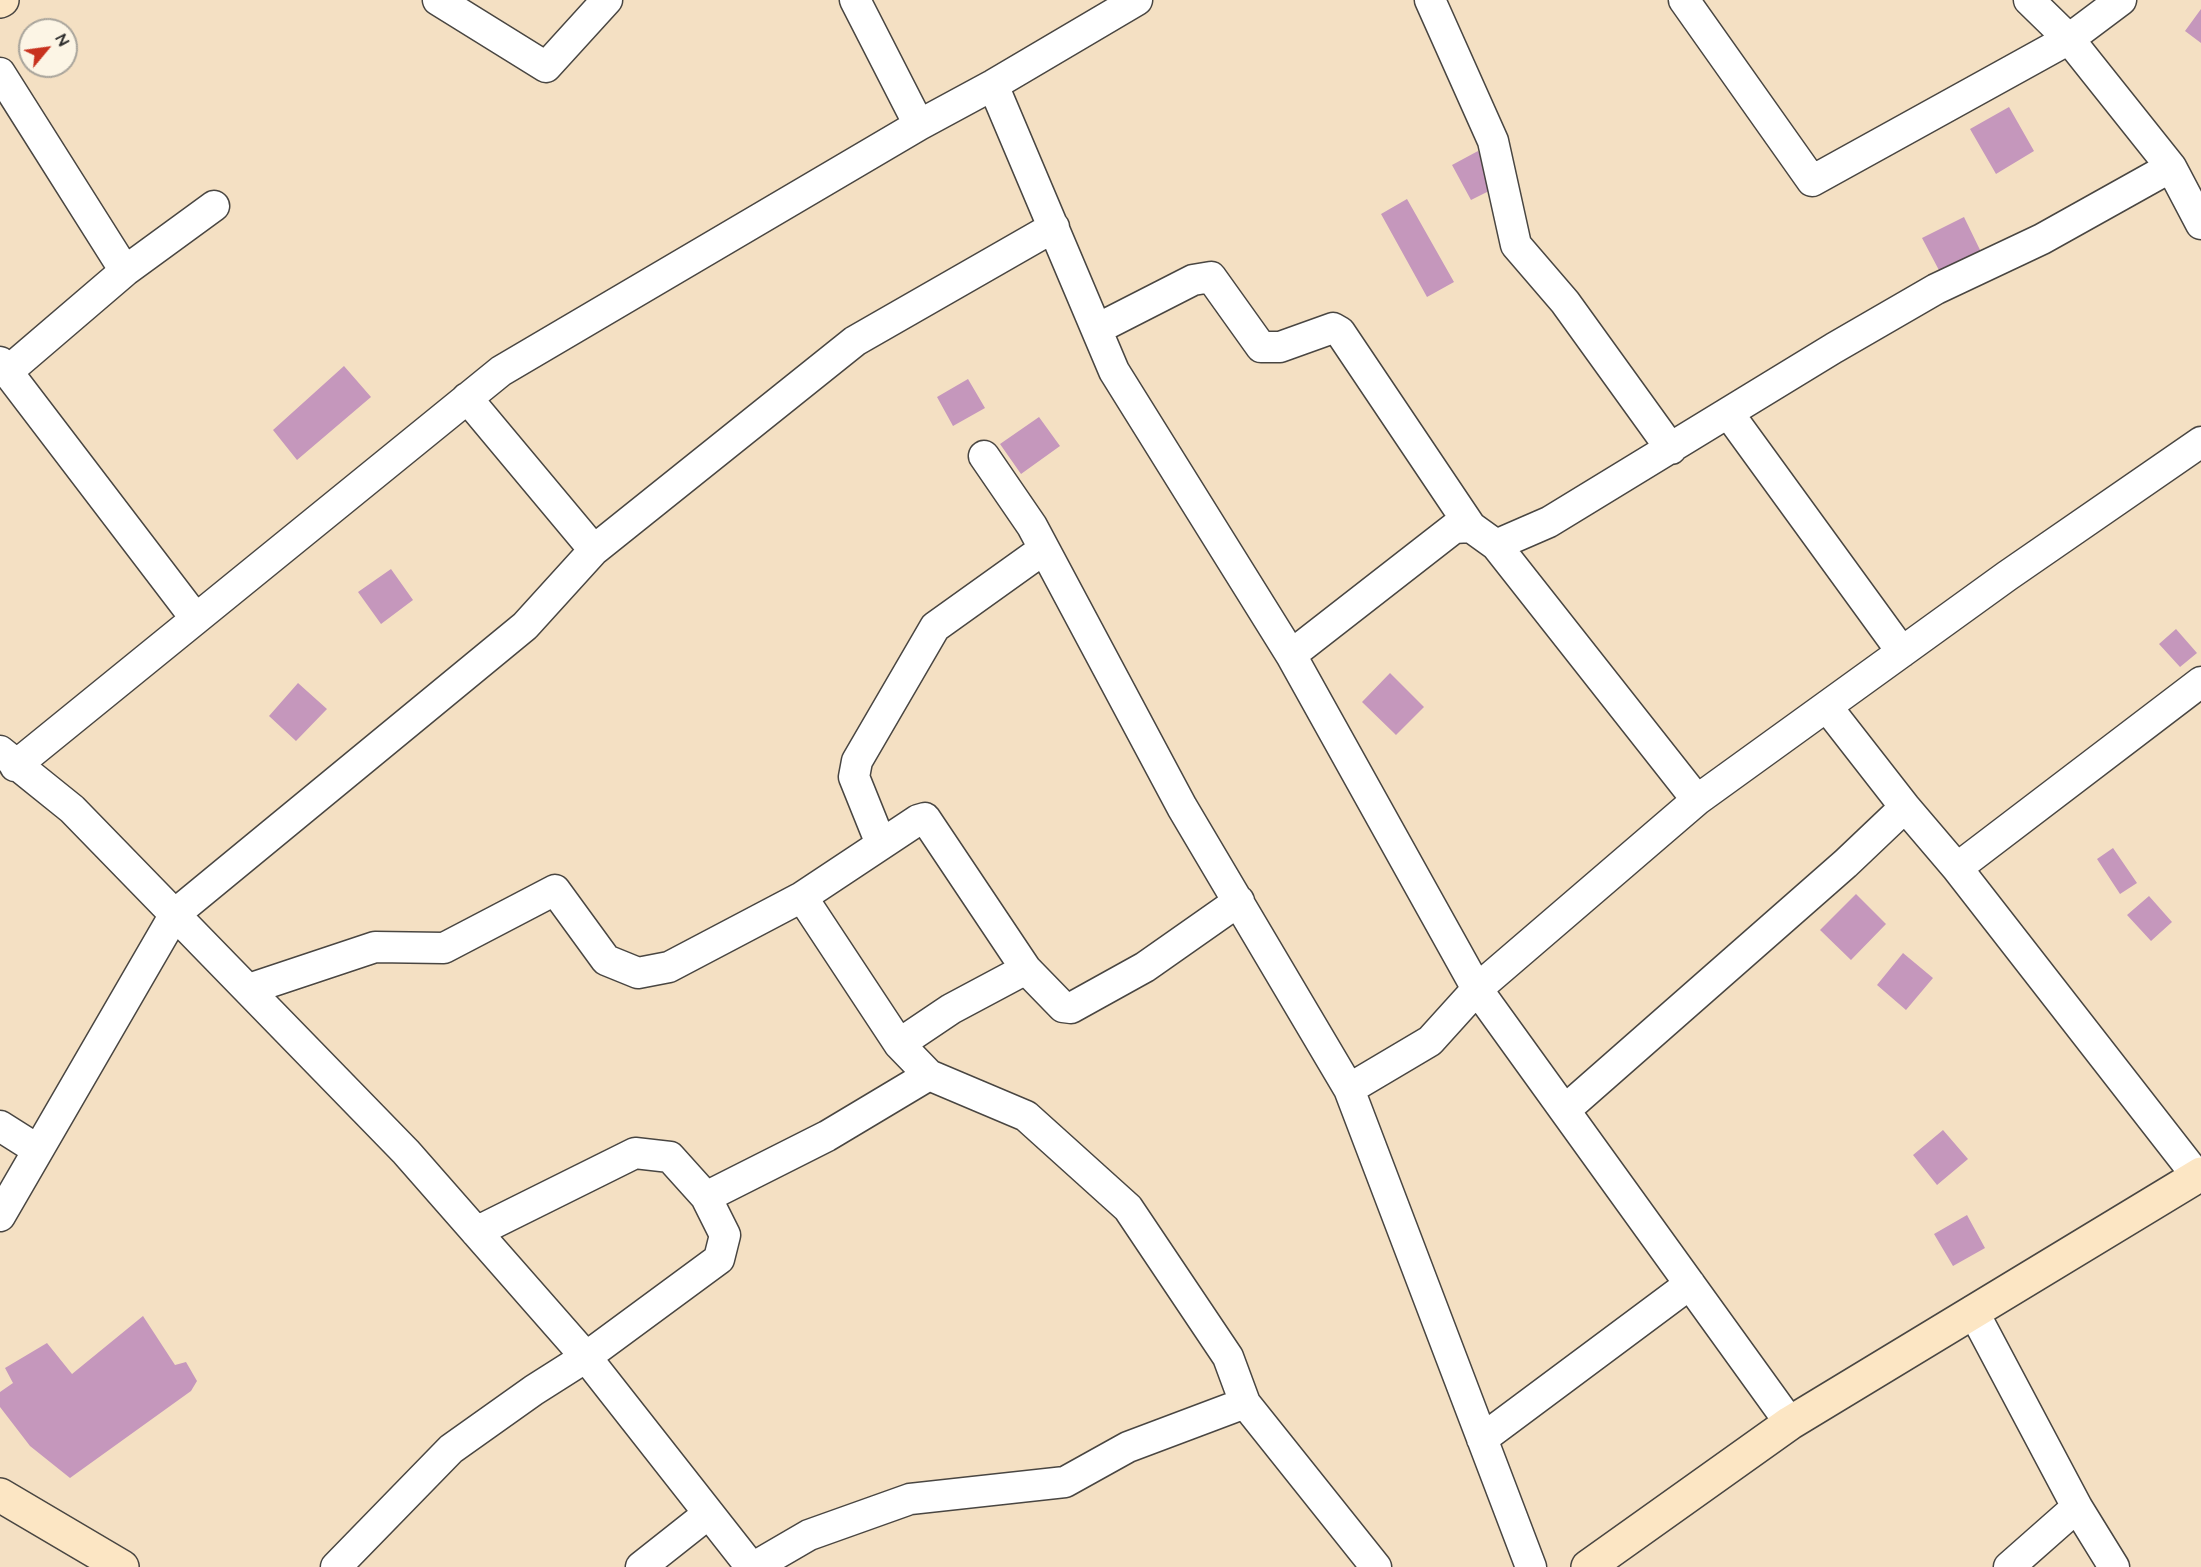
<!DOCTYPE html>
<html>
<head>
<meta charset="utf-8">
<style>
  body { margin:0 }
  #map { position:relative; width:2201px; height:1567px; overflow:hidden; background:#f4e0c3; font-family:"Architects Daughter",sans-serif }
  canvas { display:block }
  .north { position:absolute; left:18px; top:18px; width:60px; height:60px; box-sizing:border-box; background:#fcf5e5; border:2px solid #a8a49b; border-radius:50%; rotate:61deg; font-size:16px; font-weight:700; line-height:24px; text-align:center; color:#2b2b2b }
  .north::after { content:''; display:block; margin:auto; width:21px; height:27px; background:#c8321e; clip-path:polygon(50% 0,100% 100%,50% 72%,0 100%) }
</style>
</head>
<body>
<div id="map">
<canvas width="2201" height="1567"></canvas>
<div class="north">N</div>
</div>
<script>
const ctx = document.querySelector('canvas').getContext('2d');
ctx.lineJoin = 'round';
function fill(path, color) { ctx.fillStyle = color; ctx.fill(path, 'evenodd'); }
const shape = rows => new Path2D(rows.map(r => 'M' + r).join(''));
function trace(path, color, width, dash) { ctx.strokeStyle = color; ctx.lineWidth = width; ctx.lineCap = dash ? 'butt' : 'round'; ctx.setLineDash(dash || []); ctx.stroke(path); }
const building = shape([
  [2201,9,2201,43,2185,31],
  [2009,107,2034,151,1996,174,1970,129],
  [1478,151,1497,187,1471,200,1452,165],
  [1407,199,1454,282,1427,297,1381,214],
  [1964,217,1982,254,1941,274,1922,238],
  [344,366,371,397,297,460,273,430],
  [968,379,985,408,953,426,937,397],
  [1039,417,1060,446,1021,474,1000,444],
  [391,569,413,600,381,624,358,592],
  [2176,629,2197,653,2180,667,2159,644],
  [1390,673,1424,707,1396,735,1362,702],
  [298,683,327,709,296,741,269,716],
  [2113,848,2137,883,2120,894,2097,859],
  [1856,894,1886,924,1851,960,1820,930],
  [2149,896,2172,922,2151,941,2127,915],
  [1903,953,1933,978,1906,1010,1877,985],
  [1943,1130,1968,1159,1937,1185,1913,1155],
  [1967,1215,1985,1248,1953,1266,1934,1234],
  [143,1316,175,1365,186,1362,197,1381,191,1391,70,1478,30,1446,0,1407,0,1392,13,1383,5,1368,47,1343,72,1374]
]);
const street = shape([
  [438,0,546,67,607,0],
  [855,0,919,125],
  [1430,0,1493,141,1516,245,1565,302,1671,449],
  [1684,0,1812,181,2069,39,2121,0],
  [2029,0,2069,39,2171,167,2201,224],
  [0,73,125,271,7,372],
  [993,85,1114,371,1291,655,1454,528,1471,527,1496,545,1549,522,1834,348,1936,289,2042,239,2171,167],
  [125,271,214,206],
  [1097,329,1193,280,1211,277,1261,347,1280,347,1333,328,1340,332,1471,527],
  [0,362,196,619],
  [467,398,594,550],
  [1729,414,1902,652],
  [984,456,1032,526,1182,807,1349,1089,1531,1567],
  [1496,545,1697,800],
  [1291,655,1477,989,1790,1423],
  [1827,707,1905,807,1957,868,2197,1176],
  [0,751,72,809,406,1152,586,1357,751,1567],
  [15,766,501,371,919,125,993,85,1137,0],
  [881,844,854,777,857,761,935,627,1044,549],
  [1957,868,2201,682],
  [802,897,899,1044,929,1075,1026,1116,1128,1208,1228,1357,1245,1403,1376,1567],
  [249,989,375,947,444,948,555,890,606,960,638,973,669,967,802,897,918,820,925,818,1026,969],
  [899,1044,951,1009,1026,969,1063,1007,1071,1008,1145,967,1239,901],
  [1349,1089,1430,1041,1477,989,1697,800,2007,576,2201,442],
  [1565,1110,1845,864,1905,807],
  [0,1126,38,1150],
  [0,1216,175,914,525,626,594,550,855,341,1054,227],
  [476,1232,635,1153,670,1157,706,1197,827,1136,929,1075],
  [1973,1311,2077,1507,2114,1567],
  [1482,1439,1690,1284],
  [336,1567,451,1449,534,1390,586,1357,719,1259,725,1235,706,1197],
  [641,1567,708,1514],
  [754,1567,809,1535,910,1499,1065,1482,1128,1447,1245,1403],
  [2009,1567,2077,1507]
]);
const secondary = shape([
  [0,1,2,0],
  [0,1495,122,1567],
  [1588,1567,1790,1423,2201,1174]
]);
fill(building, '#c597bc');
trace(street, '#494642', 33);
trace(secondary, '#494642', 36);
trace(street, '#fff', 30);
trace(secondary, '#fce6c4', 33);
</script>
</body>
</html>
